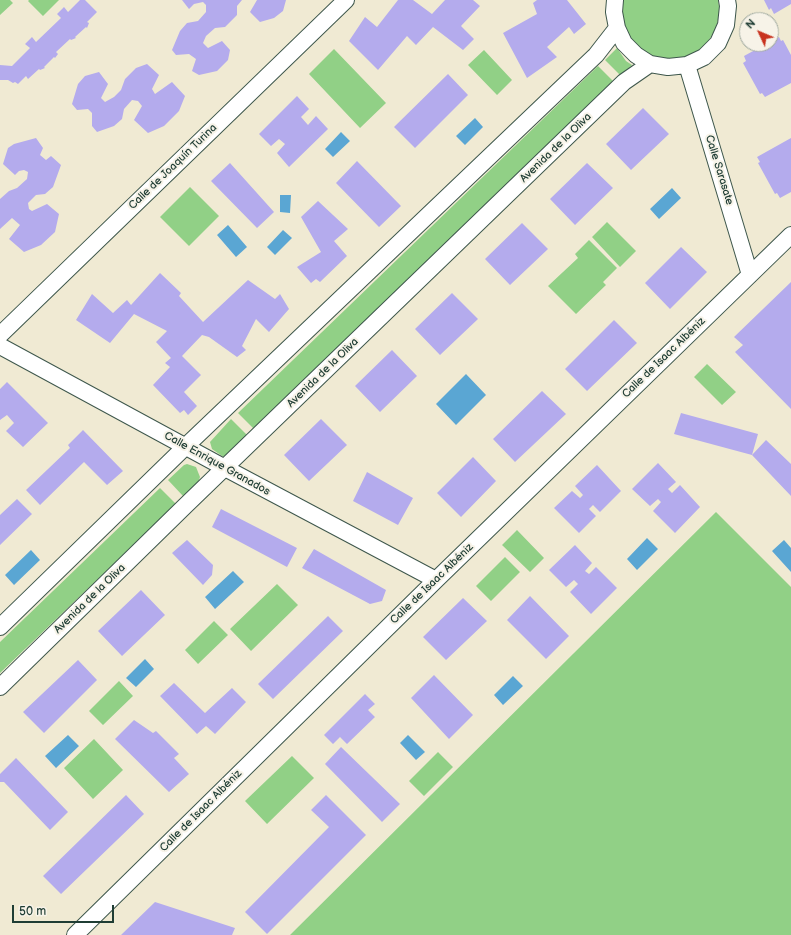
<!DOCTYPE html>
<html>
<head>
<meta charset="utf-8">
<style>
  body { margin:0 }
  #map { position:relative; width:791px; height:935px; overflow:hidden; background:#f0ead3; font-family:"Balsamiq Sans",sans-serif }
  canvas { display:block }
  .north { position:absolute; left:739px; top:12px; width:40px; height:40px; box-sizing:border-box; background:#f7f3e8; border:1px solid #a1aaa0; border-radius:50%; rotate:314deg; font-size:11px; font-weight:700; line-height:16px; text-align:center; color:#1f3d34 }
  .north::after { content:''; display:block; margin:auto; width:14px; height:18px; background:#c8321e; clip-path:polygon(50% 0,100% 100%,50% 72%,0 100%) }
  .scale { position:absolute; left:12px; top:905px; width:102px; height:18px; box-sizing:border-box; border:2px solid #1f3d34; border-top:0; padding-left:5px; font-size:12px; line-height:14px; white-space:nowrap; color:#1f3d34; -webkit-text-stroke:3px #f7f3e8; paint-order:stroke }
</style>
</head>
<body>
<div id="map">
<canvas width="791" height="935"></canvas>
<div class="north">N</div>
<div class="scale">50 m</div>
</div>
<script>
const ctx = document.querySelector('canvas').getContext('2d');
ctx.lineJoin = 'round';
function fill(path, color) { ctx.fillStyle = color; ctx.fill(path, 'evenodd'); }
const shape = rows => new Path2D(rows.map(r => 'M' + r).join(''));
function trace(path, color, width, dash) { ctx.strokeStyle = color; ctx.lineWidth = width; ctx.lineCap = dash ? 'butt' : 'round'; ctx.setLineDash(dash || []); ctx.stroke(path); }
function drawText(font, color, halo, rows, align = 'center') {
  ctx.font = font + ' "Balsamiq Sans",sans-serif'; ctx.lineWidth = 4; ctx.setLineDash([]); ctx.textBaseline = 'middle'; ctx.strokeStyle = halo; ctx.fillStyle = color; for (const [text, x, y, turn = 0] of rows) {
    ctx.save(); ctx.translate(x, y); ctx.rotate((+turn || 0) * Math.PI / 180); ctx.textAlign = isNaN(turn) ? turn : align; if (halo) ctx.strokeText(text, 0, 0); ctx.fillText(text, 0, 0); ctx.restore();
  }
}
const green = shape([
  [0,0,10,0,13,3,0,15],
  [29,0,59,0,43,16,28,1],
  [621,0,718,0,720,12,716,28,708,42,696,53,681,59,664,60,649,56,635,46,625,33,621,18],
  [617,48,626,61,632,65,621,76,605,60],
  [334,49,386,103,360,128,309,74],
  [484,50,512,80,497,95,468,65],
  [598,66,614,82,254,429,238,413],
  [190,187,219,216,189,246,160,217],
  [607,222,636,251,620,267,592,237],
  [589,240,617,268,603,282,606,285,576,314,548,286,578,258,575,254],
  [707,364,736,392,722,405,694,377],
  [231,419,247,435,226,457,222,456,212,449,210,442],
  [187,464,196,467,200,477,198,483,183,496,168,480,184,465],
  [160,488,176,504,0,673,0,642],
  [716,512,791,587,791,935,290,935],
  [517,530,544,558,530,572,502,545],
  [505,557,520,572,491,601,476,586],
  [277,584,298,605,251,651,230,629],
  [214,621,228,635,198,664,185,650],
  [119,681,133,696,103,725,89,711],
  [94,739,123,770,93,799,64,768],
  [438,752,453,767,424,796,409,781],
  [292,756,314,778,267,824,245,801]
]);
const water = shape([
  [475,118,483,127,465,145,456,136],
  [341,132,350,141,333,157,325,149],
  [672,188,681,198,659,219,650,209],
  [280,195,291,195,290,213,280,212],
  [228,225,247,247,236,257,217,235],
  [283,230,292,238,275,255,267,247],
  [466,374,486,395,456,425,436,404],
  [647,538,658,549,637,570,627,559],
  [784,540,791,548,791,572,772,551],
  [31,550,40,560,14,585,5,575],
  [233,571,244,582,215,609,205,597],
  [145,659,154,669,136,687,126,678],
  [513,676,523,686,503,705,494,695],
  [68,735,79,746,56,768,45,756],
  [408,735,425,752,416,760,400,743]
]);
const building = shape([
  [80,0,85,0,97,12,87,22,89,23,87,28,86,27,75,37,76,38,71,40,70,39,56,52,58,54,55,58,54,57,44,67,45,68,40,70,39,69,28,79,26,76,18,84,15,82,13,83,8,80,0,80,0,65,12,66,30,48,25,44,32,37,36,42,61,18,57,14,64,7,68,12],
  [182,0,242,0,237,6,237,15,225,27,215,28,206,36,203,43,208,48,222,41,230,50,228,60,217,71,199,75,192,71,196,59,189,54,176,55,172,50,180,31,187,23,198,21,206,12,206,5,203,2,194,4,189,9],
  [257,0,286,0,283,11,274,18,260,22,250,12],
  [398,0,413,0,432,14,445,0,473,0,480,6,461,26,474,39,463,50,433,27,416,45,407,36,378,70,349,41,365,17,377,27],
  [537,0,567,0,586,24,574,34,569,27,547,47,557,57,527,78,503,33,537,14,533,3],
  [764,0,791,0,791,4,774,14,771,8,769,10],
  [779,37,781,41,783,40,791,55,791,83,765,97,762,93,760,94,743,63,746,61,744,56,766,44,771,44,771,41],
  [147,64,159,75,152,89,155,94,172,82,185,96,179,111,164,126,148,133,134,120,142,106,138,101,132,100,124,109,122,119,114,126,97,132,92,126,92,113,88,109,77,110,72,104,78,84,85,76,99,72,108,84,101,98,105,102,114,97,121,90,125,79,136,68],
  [448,74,468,95,415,148,394,127],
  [297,96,309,109,301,117,308,125,316,116,328,129,289,167,277,153,285,144,279,139,271,146,259,134],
  [643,108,669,134,631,170,606,144],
  [36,138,43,148,40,155,46,160,51,156,61,165,53,187,45,194,36,195,28,203,29,209,32,211,47,204,59,214,55,232,41,245,24,252,9,239,20,225,12,218,0,229,0,199,9,191,17,188,27,179,28,172,24,170,19,171,15,175,3,164,8,148,14,144],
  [791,138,791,192,780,198,777,193,775,194,758,163,760,162,757,157],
  [357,161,401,206,379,227,336,183],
  [230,163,274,212,257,228,211,181],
  [587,163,613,188,575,225,550,199],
  [318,201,348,229,334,241,347,256,320,282,316,279,311,283,297,267,321,252,301,217],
  [522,223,548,249,510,285,485,259],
  [681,247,707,272,670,309,645,283],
  [160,273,181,293,179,296,203,322,248,280,275,299,280,294,289,309,269,332,256,319,242,346,246,350,237,357,209,337,202,335,182,356,201,375,184,392,197,406,188,415,184,410,180,413,153,385,170,367,165,363,171,358,156,342,167,331,134,314,110,343,76,320,92,294,113,313,127,300,131,305],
  [791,282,791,409,735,352,743,345,734,337],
  [452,293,478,319,440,355,415,329],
  [614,320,637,343,587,391,565,369],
  [392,350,417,376,380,412,355,386],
  [7,382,48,423,23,447,6,431,14,423,7,415,0,420,0,389],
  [542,391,566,414,515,462,493,439],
  [681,413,758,434,752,455,674,434],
  [321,419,347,445,309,481,284,455],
  [83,430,123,471,107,485,84,462,40,505,26,490,70,448,68,445],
  [766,440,791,464,791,496,752,455],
  [473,457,496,481,461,517,437,493],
  [658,463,676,482,668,489,672,493,680,485,700,507,675,533,653,511,661,502,658,499,650,506,632,489],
  [597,465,621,491,600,512,593,505,589,509,596,516,579,533,554,508,572,491,580,498,583,495,575,486],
  [367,472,413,498,398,525,353,501],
  [17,499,32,514,0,545,0,515],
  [221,509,297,548,287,567,212,527],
  [187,540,213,565,212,575,203,585,172,553],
  [575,545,592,563,585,571,589,574,596,567,617,588,591,614,570,592,578,584,574,580,566,587,549,570],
  [314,549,386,590,382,601,370,604,302,568],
  [141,590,165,615,122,656,98,631],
  [530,596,569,636,546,659,507,620],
  [463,598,487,621,446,660,423,637],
  [328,616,343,631,273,699,258,684],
  [78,660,97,680,44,733,23,712],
  [434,675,473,715,449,739,411,698],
  [174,683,205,713,232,688,246,702,215,734,206,726,197,734,160,696],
  [365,694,375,704,368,710,375,717,347,744,340,737,333,744,324,735],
  [134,720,153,733,156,731,179,754,174,758,189,774,169,792,115,739],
  [341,747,400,804,382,822,325,764],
  [16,758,68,812,50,830,4,782,0,782,0,774],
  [126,795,144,814,61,894,43,876],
  [326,795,366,835,267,934,245,912,329,827,311,810],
  [155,902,235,928,232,935,121,935]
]);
const minor = shape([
  [615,0,614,12,617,28,624,43,636,55,650,64,668,67,687,65,704,57,718,43,726,25,728,6,727,0],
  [687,65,750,275],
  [0,335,346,0],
  [0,346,225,468,436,580],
  [0,627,186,446,596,55,617,28],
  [0,687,185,506,624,82,650,64],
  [75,935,436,580,791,235]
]);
const streetNames = [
  ["Avenida de la Oliva",556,148,-44],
  ["Calle de Joaquín Turina",173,167,-44],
  ["Calle Sarasate",719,170,73],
  ["Calle de Isaac Albéniz",664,358,-44],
  ["Avenida de la Oliva",323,373,-44],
  ["Calle Enrique Granados",217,464,29],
  ["Calle de Isaac Albéniz",432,584,-44],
  ["Avenida de la Oliva",90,599,-44],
  ["Calle de Isaac Albéniz",201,811,-45]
];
fill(green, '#91d086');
fill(water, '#5aa6d3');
fill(building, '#b4abed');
trace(minor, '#3e574c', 18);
trace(minor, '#fff', 16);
drawText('11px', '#1f3d34', '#f7f3e8', streetNames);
</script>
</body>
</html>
